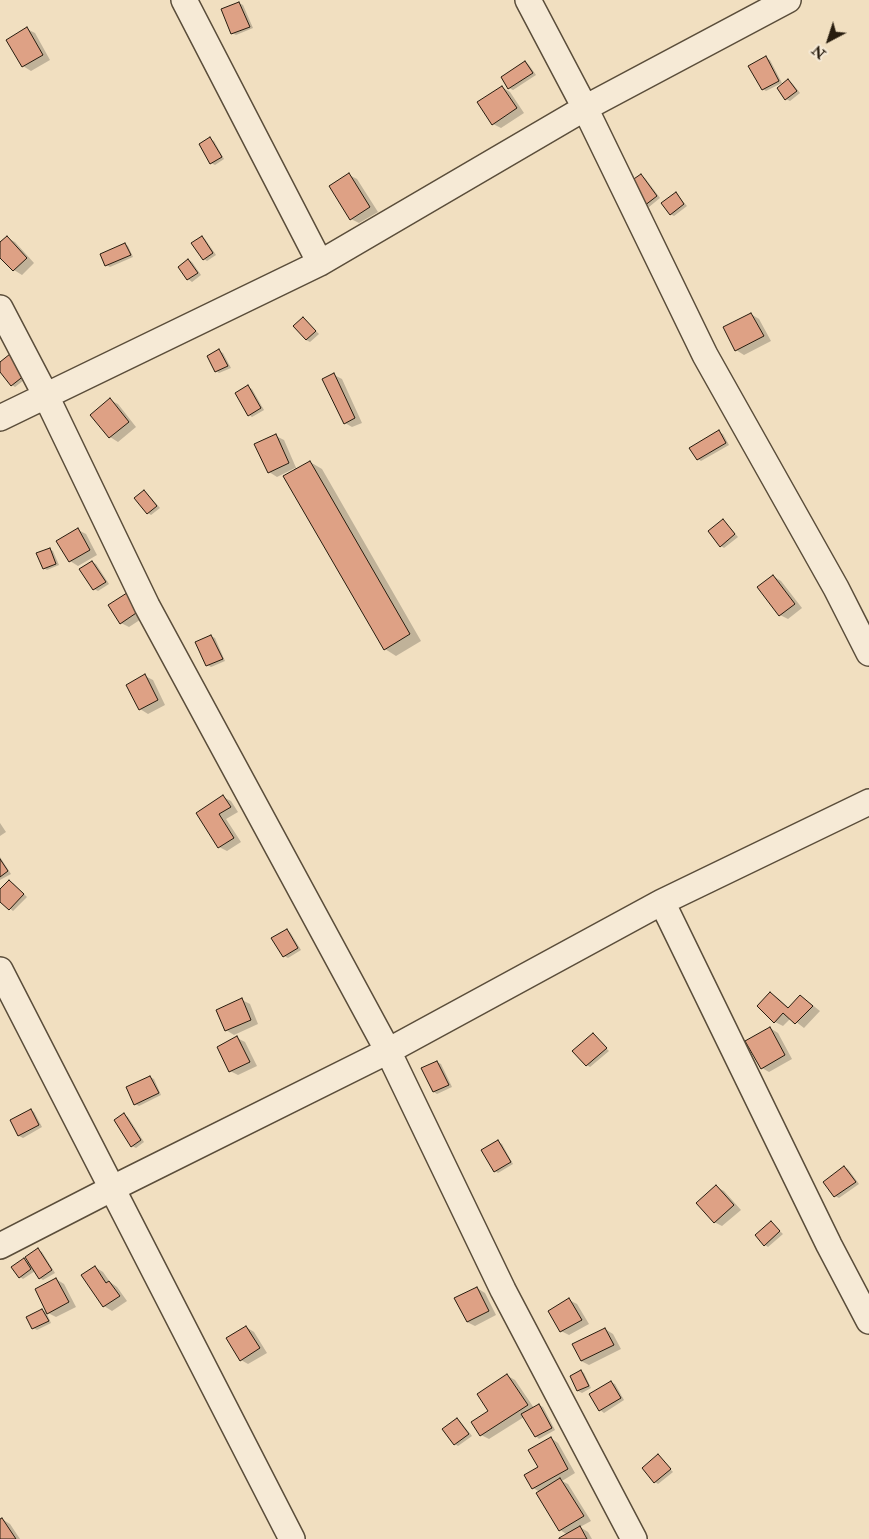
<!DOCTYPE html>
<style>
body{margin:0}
#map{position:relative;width:869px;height:1539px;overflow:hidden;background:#f1dfc0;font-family:"IM FELL Double Pica",serif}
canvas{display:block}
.north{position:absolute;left:804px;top:15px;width:50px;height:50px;-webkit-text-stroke:4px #f6ead6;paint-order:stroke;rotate:220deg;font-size:14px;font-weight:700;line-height:20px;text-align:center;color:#271c0e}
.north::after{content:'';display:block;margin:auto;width:18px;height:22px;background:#271c0e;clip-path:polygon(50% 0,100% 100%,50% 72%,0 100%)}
</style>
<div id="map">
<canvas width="869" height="1539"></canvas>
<div class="north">N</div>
</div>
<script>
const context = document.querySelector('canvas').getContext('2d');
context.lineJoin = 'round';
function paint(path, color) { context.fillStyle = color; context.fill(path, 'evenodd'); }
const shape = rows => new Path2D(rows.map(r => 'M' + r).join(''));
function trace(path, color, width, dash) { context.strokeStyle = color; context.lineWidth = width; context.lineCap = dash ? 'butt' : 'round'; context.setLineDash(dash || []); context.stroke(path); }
paint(shape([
 [239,3,243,5,253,28,236,35,232,33],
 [27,29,35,33,50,60,31,71,23,66],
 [766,58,770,60,782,83,766,91,763,89],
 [526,62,529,65,536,75,513,90,509,88],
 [788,81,792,83,800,93,790,101,786,99],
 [502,87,510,92,524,113,501,128,493,124],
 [210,139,214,141,224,159,215,165,211,163],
 [349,175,357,179,378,212,359,223,351,219],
 [641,176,645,178,660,198,649,207,645,205],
 [676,194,687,206,674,216,670,214],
 [202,237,205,239,216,255,207,261,204,259],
 [7,238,15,242,34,263,22,275,14,270,0,256,0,244],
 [125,244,128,246,133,257,110,267,106,265],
 [189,260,192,262,201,275,192,282,188,279,179,267],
 [751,314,759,319,771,341,744,355,736,350],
 [303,318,319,334,310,342,306,340],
 [219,351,223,353,231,368,219,373,216,371],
 [0,363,28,377,15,387,12,385,0,370],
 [334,375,342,379,362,423,352,427,345,423],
 [248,387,252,389,264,410,252,417,249,415],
 [110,400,118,404,136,427,118,442,110,437],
 [719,432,723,434,729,445,701,461,698,459],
 [276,436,284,440,297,470,310,462,322,469,421,641,396,656,385,649,295,468,277,477,269,472],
 [145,491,160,508,151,515,148,513],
 [723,520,738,537,724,548,721,546],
 [78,530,86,534,97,555,78,566,70,561],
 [49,549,53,551,59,565,47,570,44,568],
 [92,562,96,564,109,584,98,591,94,589,81,569],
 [773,576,781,581,802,608,788,619,780,615],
 [110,606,149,614,129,627,121,623],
 [211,636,215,638,225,661,211,667,207,665],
 [145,676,153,680,165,705,148,714,140,709],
 [223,797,231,801,238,812,226,819,241,842,227,851,219,847,198,814],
 [0,823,6,832,0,836],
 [0,857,11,874,0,880],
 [13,883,27,897,13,911,0,900,0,891],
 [287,930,290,932,301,950,288,958,284,956],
 [771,993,778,998,789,1008,801,996,820,1011,804,1028,791,1018,783,1026,775,1022],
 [242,1000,250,1004,258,1024,234,1035,226,1030],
 [770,1028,778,1033,792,1059,769,1072,762,1068],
 [593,1035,609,1051,590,1067,587,1065],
 [237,1038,245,1042,257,1066,238,1075,230,1071],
 [437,1062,441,1064,452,1087,437,1094,434,1092],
 [150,1077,154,1079,161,1095,139,1106,135,1104],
 [31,1110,34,1112,42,1127,23,1138,19,1136,11,1120],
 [124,1115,128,1117,144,1142,136,1148,132,1146],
 [498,1142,502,1144,513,1164,498,1173,495,1171],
 [844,1167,848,1169,859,1184,839,1198,835,1196,824,1182],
 [716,1187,724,1191,741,1210,722,1226,714,1222],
 [771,1223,783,1234,768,1247,765,1245],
 [38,1250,42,1252,55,1273,43,1280,40,1278,35,1271,23,1279,20,1277,24,1260,31,1264],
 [95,1267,103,1272,110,1282,117,1287,127,1301,112,1311,104,1306],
 [56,1279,64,1284,76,1307,56,1317,48,1313],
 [477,1288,485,1293,496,1315,475,1326,467,1322],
 [569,1300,577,1304,589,1324,569,1335,561,1331],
 [42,1310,46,1312,51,1323,37,1330,33,1328],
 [246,1327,254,1332,267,1353,248,1364,241,1360],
 [605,1329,613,1334,621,1349,589,1365,581,1361],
 [581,1371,584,1373,591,1388,582,1393,578,1391,571,1376],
 [508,1376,515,1380,534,1408,539,1405,543,1407,555,1430,539,1439,536,1436,524,1417,489,1439,481,1435,490,1411],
 [611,1382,615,1384,624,1400,604,1413,600,1410,591,1395],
 [457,1419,460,1421,472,1436,458,1446,455,1444],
 [551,1438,558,1443,575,1473,562,1481,568,1484,591,1521,580,1527,588,1532,592,1539,561,1539,568,1535,560,1530,540,1492,533,1488],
 [658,1456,673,1472,658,1484,655,1482],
 [2,1519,10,1524,20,1539,0,1539,0,1521]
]), '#0003');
const building = shape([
 [239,2,250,27,231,34,221,9,239,2],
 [27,27,43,55,22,67,6,40,27,27],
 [766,56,779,81,762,90,748,66,766,56],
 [525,61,533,73,508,89,501,77,525,61],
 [788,79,797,91,785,100,777,88,788,79],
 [502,86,517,108,492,125,477,102,502,86],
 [210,137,222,157,210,164,199,144,210,137],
 [349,173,370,207,350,220,329,186,349,173],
 [641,174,657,196,644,206,628,183,641,174],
 [676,192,684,204,670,215,661,203,676,192],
 [7,236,27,258,13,271,0,258,0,242,7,236],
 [202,236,213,253,203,260,191,243,202,236],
 [125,243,131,255,105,266,100,254,125,243],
 [188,259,198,273,187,280,178,267,188,259],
 [751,313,764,336,735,351,723,327,751,313],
 [303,317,316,331,306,340,293,326,303,317],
 [219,349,228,366,215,372,207,356,219,349],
 [10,354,25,375,11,386,0,372,0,362,10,354],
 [334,373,355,418,344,424,322,379,334,373],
 [248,385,261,408,248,416,235,393,248,385],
 [110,398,129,422,109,438,90,415,110,398],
 [719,430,726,443,697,460,689,448,719,430],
 [276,434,289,463,268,473,254,444,276,434],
 [310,461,410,634,384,650,283,476,310,461],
 [144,490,157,506,147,514,134,498,144,490],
 [723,519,735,534,720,547,708,531,723,519],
 [78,528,90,550,69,562,56,541,78,528],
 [50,548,56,564,43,569,36,553,50,548],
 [92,561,106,582,93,590,79,569,92,561],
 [773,575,795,604,779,616,757,587,773,575],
 [130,591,142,609,120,624,108,605,130,591],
 [211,635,223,659,206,666,195,642,211,635],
 [145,674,158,700,139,710,126,685,145,674],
 [223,795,231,807,219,814,234,838,218,848,196,813,223,795],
 [0,859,8,871,0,877,0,859],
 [9,880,24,894,9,910,0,902,0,889,9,880],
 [287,929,298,948,283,957,271,938,287,929],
 [770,992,788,1008,800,995,813,1006,795,1024,783,1013,774,1023,757,1006,770,992],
 [242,998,251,1020,225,1031,216,1010,242,998],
 [770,1027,785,1055,761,1069,745,1041,770,1027],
 [593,1033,607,1048,586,1066,572,1051,593,1033],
 [237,1036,250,1062,229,1072,217,1047,237,1036],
 [437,1061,449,1085,433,1092,421,1068,437,1061],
 [150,1076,159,1093,134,1105,126,1087,150,1076],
 [31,1109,39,1125,18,1136,10,1120,31,1109],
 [124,1113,141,1140,131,1147,114,1120,124,1113],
 [498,1140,511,1162,494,1172,481,1150,498,1140],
 [844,1166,856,1182,834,1197,823,1182,844,1166],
 [716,1185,734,1205,714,1223,696,1203,716,1185],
 [771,1221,780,1231,764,1246,755,1235,771,1221],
 [38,1248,52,1270,39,1279,25,1257,38,1248],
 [24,1258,31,1269,19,1278,11,1267,24,1258],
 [95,1266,106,1283,109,1281,120,1296,103,1307,81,1275,95,1266],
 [56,1278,69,1302,47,1314,35,1289,56,1278],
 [477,1287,489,1311,467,1322,454,1298,477,1287],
 [569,1298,582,1320,560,1332,548,1311,569,1298],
 [42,1309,49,1321,32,1329,26,1317,42,1309],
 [246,1326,260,1348,240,1361,226,1338,246,1326],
 [605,1328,614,1345,581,1361,572,1344,605,1328],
 [581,1370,589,1386,577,1391,570,1376,581,1370],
 [507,1374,528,1405,480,1436,471,1422,488,1411,477,1394,507,1374],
 [611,1381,621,1398,599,1411,589,1394,611,1381],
 [539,1404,552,1428,535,1437,521,1414,539,1404],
 [457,1418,469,1434,454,1445,442,1429,457,1418],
 [551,1437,568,1469,532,1489,524,1475,538,1467,528,1450,551,1437],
 [658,1454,671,1469,654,1483,642,1468,658,1454],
 [560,1478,584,1516,559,1531,536,1493,560,1478],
 [2,1518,16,1539,0,1539,0,1519,2,1518],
 [580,1526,587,1539,559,1539,559,1538,580,1526]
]);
paint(building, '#dea185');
trace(building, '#271c0e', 1);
const minor = shape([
 [184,0,320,263],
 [528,0,585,108,705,355,836,588,869,653],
 [0,308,46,396,147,606,388,1051,503,1290,634,1539],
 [0,418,320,263,585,108,788,0],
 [662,902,829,1245,869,1321],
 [0,970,292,1539],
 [0,1246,111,1189,388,1051,662,902,869,802]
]);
trace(minor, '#5a4d3a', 28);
trace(minor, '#f6ead6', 25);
</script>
